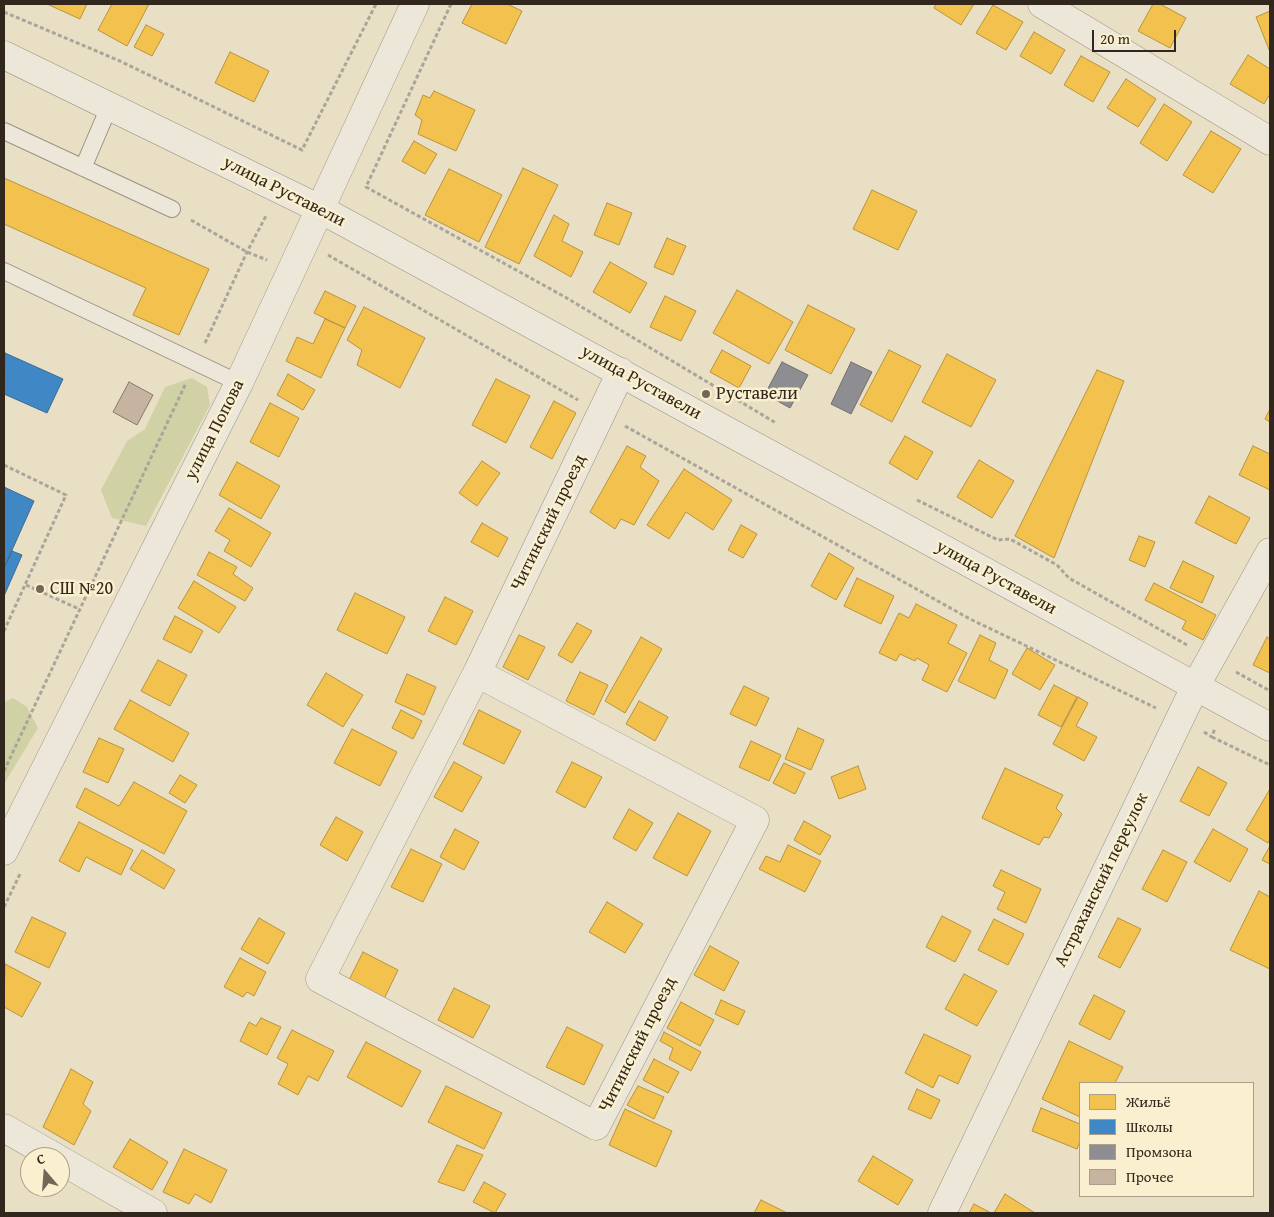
<!DOCTYPE html>
<meta charset="utf-8">
<style>
body{margin:0}
#map{position:relative;width:1274px;height:1217px;overflow:hidden;background:#e9dfc4;font-family:"Gentium Book Plus",serif}
canvas{display:block}
.frame{position:absolute;inset:0;border:5px solid #31271d;pointer-events:none}
.legend{position:absolute;left:1079px;top:1082px;width:175px;height:115px;box-sizing:border-box;background:#faefcf;border:1px solid #aa9f88;margin:0;padding:6px 9px;list-style:none;font-size:15px;color:#31271d}
.legend li{display:flex;align-items:center;gap:10px;height:25px}
.legend b{width:25px;border:1px solid #aa9f88}
.north{position:absolute;left:20px;top:1147px;width:50px;height:50px;box-sizing:border-box;background:#faefcf;border:1px solid #aa9f88;border-radius:50%;rotate:342deg;font-size:14px;font-weight:700;line-height:20px;text-align:center;color:#31271d}
.north::after{content:'';display:block;margin:auto;width:18px;height:22px;background:#716757;clip-path:polygon(50% 0,100% 100%,50% 72%,0 100%)}
.scale{position:absolute;left:1092px;top:30px;width:84px;height:22px;box-sizing:border-box;border:2px solid #31271d;border-top:0;padding-left:6px;font-size:15px;line-height:18px;white-space:nowrap;color:#31271d;-webkit-text-stroke:4px #faefcf;paint-order:stroke}
</style>
<div id="map">
<canvas width="1274" height="1217"></canvas>
<div class="frame"></div>
<ul class="legend">
<li><b style="height:14px;background:#f2c14e"></b>Жильё</li>
<li><b style="height:14px;background:#3f88c5"></b>Школы</li>
<li><b style="height:14px;background:#8d8d92"></b>Промзона</li>
<li><b style="height:14px;background:#c6b4a1"></b>Прочее</li>
</ul>
<div class="north">С</div>
<div class="scale">20 m</div>
</div>
<script>
const context = document.querySelector('canvas').getContext('2d');
context.lineJoin = 'round';
function paint(path, color) { context.fillStyle = color; context.fill(path, 'evenodd'); }
const shape = rows => new Path2D(rows.map(r => 'M' + r).join(''));
function trace(path, color, width, dash) { context.strokeStyle = color; context.lineWidth = width; context.lineCap = dash ? 'butt' : 'round'; context.setLineDash(dash || []); context.stroke(path); }
function write(font, color, halo, rows, align = 'center') {
  context.font = font + ' "Gentium Book Plus",serif'; context.lineWidth = 5; context.setLineDash([]); context.textBaseline = 'middle'; context.strokeStyle = halo; context.fillStyle = color; for (const [text, x, y, turn = 0] of rows) {
    context.save(); context.translate(x, y); context.rotate((+turn || 0) * Math.PI / 180); context.textAlign = isNaN(turn) ? turn : align; if (halo) context.strokeText(text, 0, 0); context.fillText(text, 0, 0); context.restore();
  }
}
paint(shape([
 [192,378,207,387,210,405,146,526,112,518,101,490,127,441,145,429,165,387],
 [13,698,27,707,38,728,4,784,4,702]
]), '#d1d1a6');
const homes = shape([
 [47,4,87,4,80,19,47,4],
 [112,4,149,4,127,46,98,30,112,4],
 [472,4,507,4,522,11,506,44,462,23,472,4],
 [936,4,974,4,961,25,934,8,936,4],
 [1153,4,1160,4,1186,18,1170,48,1138,31,1153,4],
 [993,5,1023,22,1006,50,976,33,993,5],
 [1270,11,1270,52,1256,17,1270,11],
 [146,25,164,34,152,56,134,47,146,25],
 [1034,32,1065,50,1051,74,1020,56,1034,32],
 [230,52,269,71,254,102,215,83,230,52],
 [1248,55,1270,69,1270,94,1264,104,1230,84,1248,55],
 [1081,56,1110,72,1093,102,1064,85,1081,56],
 [1126,79,1156,99,1138,127,1107,108,1126,79],
 [434,91,475,110,456,151,418,134,422,120,415,115,423,95,430,98,434,91],
 [1164,104,1192,122,1167,161,1140,143,1164,104],
 [1211,131,1241,149,1213,193,1183,175,1211,131],
 [414,141,437,154,425,174,402,161,414,141],
 [523,168,558,185,519,264,485,247,523,168],
 [449,169,502,195,479,242,425,215,449,169],
 [4,178,209,269,179,335,133,315,146,288,4,224,4,178],
 [872,190,917,211,898,250,853,229,872,190],
 [607,203,632,213,619,245,594,235,607,203],
 [554,215,569,224,562,241,583,252,571,277,534,256,554,215],
 [667,238,686,246,673,275,654,267,667,238],
 [610,262,647,283,630,313,593,292,610,262],
 [737,290,793,322,769,364,713,333,737,290],
 [325,291,356,306,345,328,314,313,325,291],
 [665,296,696,311,681,341,650,327,665,296],
 [808,305,855,329,831,374,785,350,808,305],
 [364,307,425,338,400,388,357,365,362,350,347,340,364,307],
 [325,319,345,328,321,378,286,361,297,337,313,344,325,319],
 [722,350,751,366,739,388,710,372,722,350],
 [889,350,921,366,892,422,860,405,889,350],
 [947,354,996,380,971,427,922,402,947,354],
 [1097,370,1124,381,1054,558,1015,536,1097,370],
 [288,374,315,390,303,410,277,395,288,374],
 [496,379,530,396,506,443,472,425,496,379],
 [554,401,576,413,552,459,530,447,554,401],
 [270,403,299,418,279,457,250,442,270,403],
 [1270,409,1270,422,1265,419,1270,409],
 [905,436,933,452,917,480,889,463,905,436],
 [627,446,646,456,640,467,659,481,634,525,621,519,615,529,590,512,627,446],
 [1253,446,1270,454,1270,490,1239,475,1253,446],
 [979,460,1014,481,992,518,957,497,979,460],
 [482,461,500,473,477,506,459,493,482,461],
 [237,462,280,486,261,519,219,495,237,462],
 [684,469,732,500,713,530,686,512,669,539,647,525,684,469],
 [1209,496,1250,518,1236,544,1195,523,1209,496],
 [229,508,271,533,251,567,224,551,230,540,215,531,229,508],
 [482,523,508,538,498,557,471,542,482,523],
 [741,525,757,534,743,558,728,550,741,525],
 [1139,536,1155,542,1145,567,1129,560,1139,536],
 [209,552,237,567,233,574,253,588,245,601,197,575,209,552],
 [829,553,854,568,836,600,811,586,829,553],
 [1183,561,1214,576,1202,603,1170,588,1183,561],
 [857,578,894,596,881,624,844,606,857,578],
 [194,581,236,607,219,633,178,608,194,581],
 [1154,583,1216,615,1203,640,1182,629,1186,621,1145,600,1154,583],
 [355,593,405,617,387,654,337,630,355,593],
 [445,597,473,611,456,645,428,631,445,597],
 [916,604,957,625,948,643,967,653,947,692,922,680,929,665,917,658,915,661,900,654,896,661,879,653,899,613,909,618,916,604],
 [175,616,203,631,191,653,163,639,175,616],
 [577,623,592,631,572,663,558,655,577,623],
 [519,635,545,647,528,680,503,667,519,635],
 [980,635,996,643,989,660,1008,670,995,699,958,681,980,635],
 [641,637,662,649,625,713,605,701,641,637],
 [1267,637,1270,639,1270,673,1253,665,1267,637],
 [1027,648,1055,665,1040,690,1012,674,1027,648],
 [158,660,187,675,170,706,141,691,158,660],
 [580,672,608,685,594,715,566,701,580,672],
 [326,673,363,695,343,727,307,705,326,673],
 [407,674,436,687,424,715,395,702,407,674],
 [1054,685,1077,697,1061,727,1038,715,1054,685],
 [744,686,769,698,756,726,730,714,744,686],
 [1078,697,1088,703,1076,726,1097,737,1084,761,1053,744,1078,697],
 [130,700,189,733,173,762,114,729,130,700],
 [639,701,668,717,655,741,626,724,639,701],
 [401,710,422,721,413,739,392,728,401,710],
 [479,710,521,731,504,764,463,744,479,710],
 [798,728,824,740,811,770,785,759,798,728],
 [352,729,397,752,380,786,334,763,352,729],
 [99,738,124,749,108,783,83,772,99,738],
 [751,741,781,755,769,781,739,767,751,741],
 [454,762,482,777,462,812,434,797,454,762],
 [572,762,602,777,585,808,556,792,572,762],
 [784,763,805,773,795,794,773,783,784,763],
 [858,766,866,789,839,799,831,777,858,766],
 [1198,767,1227,783,1209,816,1180,801,1198,767],
 [1005,768,1063,795,1056,808,1062,814,1049,838,1044,837,1039,845,982,818,1005,768],
 [180,775,197,785,185,803,169,793,180,775],
 [134,782,187,811,164,854,76,807,85,788,119,806,134,782],
 [1270,789,1270,839,1268,843,1246,830,1270,789],
 [629,809,653,823,636,851,613,838,629,809],
 [678,813,711,831,687,876,653,858,678,813],
 [336,817,363,832,347,861,320,845,336,817],
 [804,821,831,836,820,855,794,840,804,821],
 [79,822,133,850,121,875,86,857,79,872,59,861,79,822],
 [455,829,479,842,464,870,440,857,455,829],
 [1213,829,1248,849,1230,882,1194,862,1213,829],
 [788,845,821,861,805,892,759,869,766,856,780,862,788,845],
 [1270,846,1270,864,1262,860,1270,846],
 [411,849,442,864,423,902,391,887,411,849],
 [142,850,175,870,164,889,130,869,142,850],
 [1163,850,1187,862,1167,902,1142,889,1163,850],
 [1001,870,1041,889,1026,923,997,909,1005,892,993,886,1001,870],
 [1259,891,1270,897,1270,969,1230,950,1259,891],
 [607,902,643,924,625,953,589,932,607,902],
 [942,916,971,931,955,962,926,947,942,916],
 [32,917,66,933,49,968,15,952,32,917],
 [259,918,285,933,268,964,241,949,259,918],
 [1118,918,1141,929,1120,968,1098,957,1118,918],
 [994,919,1024,934,1008,965,978,950,994,919],
 [710,946,739,962,724,991,694,975,710,946],
 [363,952,398,970,384,999,348,982,363,952],
 [240,958,266,972,254,996,247,992,243,997,224,987,240,958],
 [5,964,41,983,22,1017,4,1007,5,964],
 [964,974,997,991,977,1026,945,1009,964,974],
 [454,988,490,1006,473,1038,438,1020,454,988],
 [1094,995,1125,1011,1110,1040,1079,1024,1094,995],
 [721,1000,745,1011,738,1025,715,1014,721,1000],
 [681,1002,714,1020,700,1046,667,1028,681,1002],
 [261,1018,281,1027,267,1055,240,1041,249,1022,256,1026,261,1018],
 [567,1027,603,1045,584,1085,546,1067,567,1027],
 [292,1030,334,1051,318,1081,308,1076,298,1095,278,1084,288,1064,277,1058,292,1030],
 [664,1032,701,1052,691,1071,669,1059,673,1048,660,1041,664,1032],
 [924,1034,971,1056,958,1084,939,1075,933,1088,905,1073,924,1034],
 [1069,1041,1123,1067,1115,1083,1080,1083,1080,1117,1042,1099,1069,1041],
 [366,1042,421,1071,402,1107,347,1077,366,1042],
 [654,1059,679,1072,668,1093,643,1080,654,1059],
 [71,1069,93,1082,83,1104,91,1111,74,1145,43,1127,71,1069],
 [446,1086,502,1113,484,1149,428,1122,446,1086],
 [638,1086,664,1097,654,1119,627,1105,638,1086],
 [917,1089,940,1100,931,1119,908,1109,917,1089],
 [1041,1108,1080,1124,1080,1141,1077,1149,1032,1131,1041,1108],
 [625,1109,672,1131,656,1167,609,1145,625,1109],
 [130,1139,168,1162,152,1190,113,1167,130,1139],
 [457,1145,483,1155,464,1191,438,1182,457,1145],
 [184,1149,227,1170,211,1203,195,1194,189,1204,163,1192,184,1149],
 [873,1156,913,1180,898,1205,858,1181,873,1156],
 [484,1182,506,1194,495,1213,473,1202,484,1182],
 [1005,1194,1035,1213,994,1213,1005,1194],
 [761,1200,787,1213,754,1213,761,1200],
 [974,1204,991,1213,969,1213,974,1204]
]);
paint(homes, '#f2c14e');
trace(homes, '#b8933f', 1);
const schools = shape([
 [5,353,63,379,47,413,4,394,5,353],
 [4,487,34,501,4,568,4,487],
 [12,551,22,555,4,596,4,568,12,551]
]);
paint(schools, '#3f88c5');
trace(schools, '#3b6b93', 1);
const industry = shape([
 [782,362,808,375,790,408,765,394,782,362],
 [851,362,872,372,851,414,831,404,851,362]
]);
paint(industry, '#8d8d92');
trace(industry, '#716e6f', 1);
const building = shape([
 [129,382,153,395,137,425,113,412,129,382]
]);
paint(building, '#c6b4a1');
trace(building, '#807a6c', 1);
const service = shape([
 [4,131,172,209],
 [83,168,109,107],
 [4,271,239,383]
]);
const minor = shape([
 [1042,4,1270,141],
 [477,673,755,820,596,1126,320,979,477,673,621,372],
 [4,851,239,383,320,209],
 [4,1128,55,1157],
 [60,1160,153,1213],
 [942,1213,1195,687,1270,552]
]);
const tertiary = shape([
 [4,55,320,209,1270,727],
 [320,209,415,4]
]);
trace(service, '#9a9383', 18);
trace(minor, '#9a9383', 29);
trace(tertiary, '#9a9383', 29);
trace(shape([
 [451,4,366,187,565,297,776,423],
 [4,12,120,61,302,150,376,4],
 [191,220,247,252,267,260],
 [328,255,578,400],
 [205,343,247,252,267,214],
 [625,426,970,619,1156,708],
 [4,465,66,495,4,631],
 [917,500,998,540,1010,539,1057,565,1069,578,1187,645],
 [26,585,79,609],
 [1236,672,1270,691],
 [1204,732,1212,737,1215,728],
 [1212,737,1270,765],
 [4,771,186,383],
 [4,907,20,874]
]), '#aaa59a', 3, [4, 2.5]);
trace(service, '#ece7d9', 16);
trace(minor, '#ece7d9', 28);
trace(tertiary, '#ece7d9', 28);
for (const [x, y, r, color] of [
 [706,394,5,"#716757"],
 [40,589,5,"#716757"]
]) { const dot = new Path2D(); dot.arc(x, y, r, 0, 2 * Math.PI); context.fillStyle = color; context.fill(dot); trace(dot, '#faefcf', 2); }
write('18px', '#31271d', '#faefcf', [
 ["улица Руставели",284,192,27],
 ["улица Руставели",641,383,29],
 ["улица Попова",215,430,-63],
 ["Читинский проезд",549,523,-64],
 ["улица Руставели",996,578,29],
 ["Астраханский переулок",1102,880,-64],
 ["Читинский проезд",638,1045,-63]
]);
write('18px', '#31271d', '#faefcf', [
 ["Руставели",716,394],
 ["СШ №20",50,589]
], 'left');
</script>
